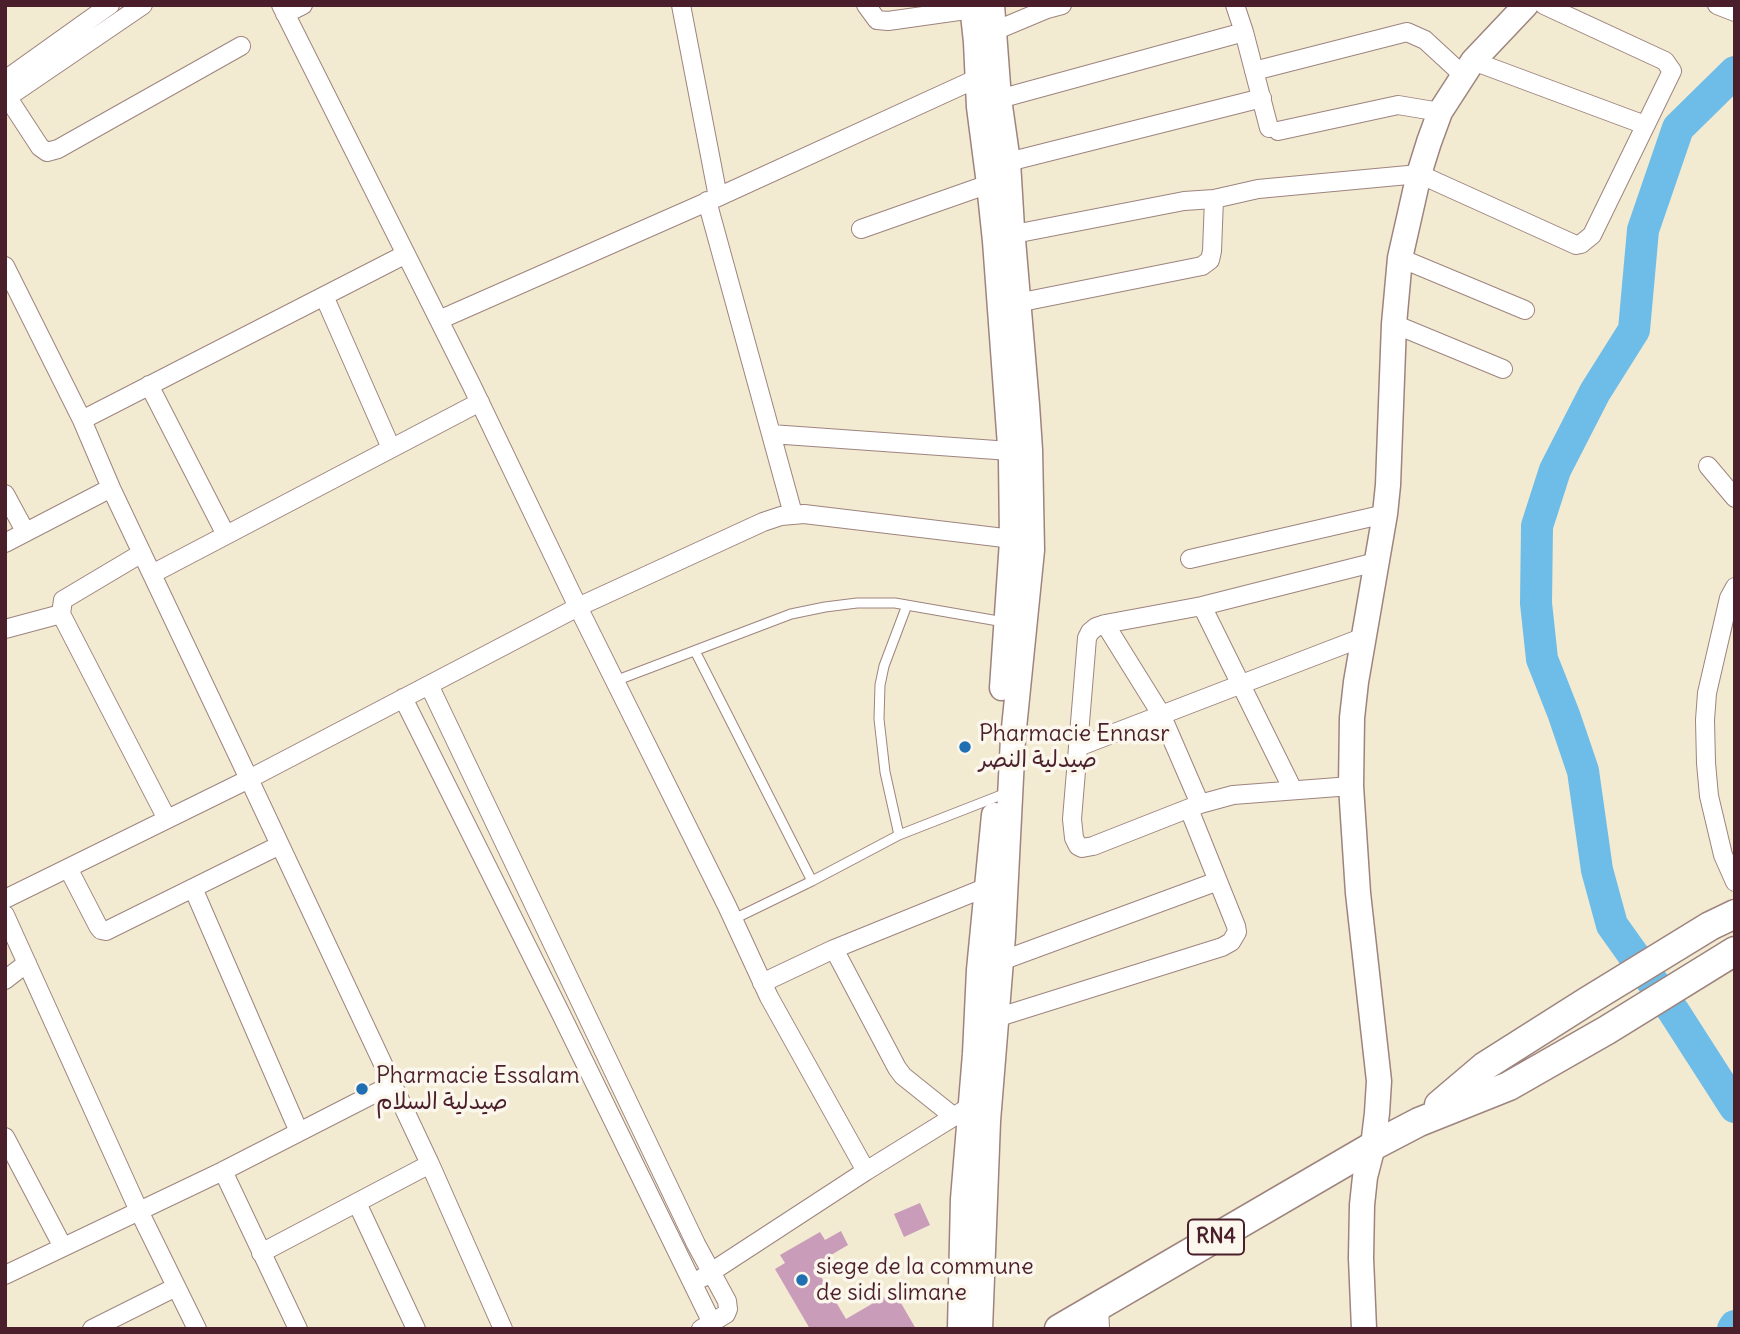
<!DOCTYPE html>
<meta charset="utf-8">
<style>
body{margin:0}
#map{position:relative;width:1740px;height:1334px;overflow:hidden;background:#f2ead1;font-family:Delius,sans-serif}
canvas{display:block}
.frame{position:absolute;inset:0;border:7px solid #4a1f2b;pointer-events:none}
</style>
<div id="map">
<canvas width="1740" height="1334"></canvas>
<div class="frame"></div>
</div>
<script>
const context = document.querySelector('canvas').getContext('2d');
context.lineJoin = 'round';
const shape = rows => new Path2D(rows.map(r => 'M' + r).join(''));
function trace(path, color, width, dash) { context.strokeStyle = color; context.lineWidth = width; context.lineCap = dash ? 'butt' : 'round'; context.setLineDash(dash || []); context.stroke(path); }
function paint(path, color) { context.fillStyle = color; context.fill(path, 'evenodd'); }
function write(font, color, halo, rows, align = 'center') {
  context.font = font + ' Delius,"Playpen Sans Arabic",sans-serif'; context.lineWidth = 7; context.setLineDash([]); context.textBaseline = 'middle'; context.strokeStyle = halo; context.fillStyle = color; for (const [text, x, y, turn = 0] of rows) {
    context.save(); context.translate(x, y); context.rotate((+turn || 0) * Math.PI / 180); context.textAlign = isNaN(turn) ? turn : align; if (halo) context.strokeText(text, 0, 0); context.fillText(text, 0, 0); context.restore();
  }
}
trace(shape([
 [1735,72,1678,128,1643,230,1634,330,1595,392,1555,470,1537,526,1536,603,1542,659,1564,715,1583,771,1597,870,1612,925,1674,1012,1735,1107],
 [1733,1329,1735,1326]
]), '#6ebce8', 32);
paint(shape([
 [920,1203,930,1225,904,1237,894,1214],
 [841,1231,848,1245,814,1265,846,1319,894,1291,916,1329,810,1329,775,1269,785,1263,780,1255,820,1232,825,1240]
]), '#c99cba');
const lane = shape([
 [695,651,812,881],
 [615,681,791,614,825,607,857,603,895,603,1004,622],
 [899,835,885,772,879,719,880,685,884,666,907,605],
 [734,919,812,881,899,835,1009,792]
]);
const street = shape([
 [281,5,471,384,578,607,727,906,769,997,866,1171],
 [681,5,718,197],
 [866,5,877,20,888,21,973,9],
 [1235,5,1244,32,1269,128],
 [1717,5,1735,12],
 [285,14,303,5],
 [983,32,1004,27,1047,9,1062,5],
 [1473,61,1645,125],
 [1254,71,1407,32,1425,40,1464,76],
 [5,80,110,5],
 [8,98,40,147,47,152,58,149,241,46],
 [5,99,143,5],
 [999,99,1244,32],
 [1278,131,1398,105,1440,112],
 [1008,162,1262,98],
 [707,201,793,514],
 [861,229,989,184],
 [1004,236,1184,201,1214,199,1258,189,1419,174,1576,245,1581,244,1592,235,1672,71,1665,61,1544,5],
 [1400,258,1525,310],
 [5,266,82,420,111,488,249,779,578,607,763,522,781,516,804,514,1021,540],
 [324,296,391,448],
 [1007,305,1202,266,1210,260,1212,251,1214,199],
 [439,320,718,197,978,78,988,75],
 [1394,324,1503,369],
 [149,385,226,535],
 [82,420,406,254],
 [771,434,1010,451],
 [1708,466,1735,498],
 [5,494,25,531],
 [5,543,111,488],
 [142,553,63,600,61,614,167,819],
 [1190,559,1385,514],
 [152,574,480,402],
 [1735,587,1729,598,1707,693,1705,720,1706,763,1709,796,1723,855,1735,882],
 [1202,606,1293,790],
 [1105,624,1161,714,1200,804],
 [5,629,61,614],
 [429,685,696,1244,727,1301,728,1309,726,1314,701,1329],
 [403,698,560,1012,712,1323],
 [1078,747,1364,637],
 [1351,786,1233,795,1200,804,1093,846,1082,848,1078,846,1074,838,1072,819,1078,747,1087,638,1090,632,1096,627,1105,624,1202,606,1376,562],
 [68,868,98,926,101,930,106,931,280,845],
 [193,888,299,1132],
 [5,899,249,779,430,1164,503,1329],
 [5,915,139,1211,197,1329],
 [834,949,897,1068,903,1076,953,1116],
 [1001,961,1218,881],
 [5,980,27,963],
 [762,983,834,949,987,887],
 [996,1018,1222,947,1231,942,1237,932,1236,926,1189,809],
 [5,1137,63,1247],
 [223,1171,298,1329],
 [357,1203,416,1329],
 [261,1253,430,1164],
 [5,1275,223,1171,393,1084],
 [702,1278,866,1171,979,1101],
 [1099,1305,1100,1329],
 [92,1329,176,1287]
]);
const secondary = shape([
 [972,5,976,42,979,107,989,184,995,241,1011,459,1012,541,1002,688],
 [960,1329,963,1199,975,1054,979,970,994,815],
 [980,1329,988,1121,1003,936,1013,738,1032,550,1030,450,1027,405,1012,228,1008,162,999,99,992,5],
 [1364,1329,1361,1258,1362,1205,1365,1177,1373,1146,1377,1113,1379,1081,1358,893,1351,786,1352,718,1356,682,1385,514,1388,485,1394,324,1400,258,1419,174,1429,142,1440,112,1473,61,1526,5]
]);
const primary = shape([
 [1439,1105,1485,1066,1586,1002,1710,926,1735,914],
 [1059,1329,1373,1146,1419,1122,1509,1086,1607,1030,1735,951]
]);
trace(lane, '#9e847e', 11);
trace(street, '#9e847e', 20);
trace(secondary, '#9e847e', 27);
trace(primary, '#9e847e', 31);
trace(lane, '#fff', 9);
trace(street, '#fff', 18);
trace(secondary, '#fff', 24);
trace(primary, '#fff', 28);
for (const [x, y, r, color] of [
 [965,747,7,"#1f6fb2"],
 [362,1089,7,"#1f6fb2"],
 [802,1280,7,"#1f6fb2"]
]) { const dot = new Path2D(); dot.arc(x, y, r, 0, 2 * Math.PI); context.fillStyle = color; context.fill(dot); trace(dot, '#fbf7ec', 2.5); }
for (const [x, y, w] of [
 [1216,1237,56]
]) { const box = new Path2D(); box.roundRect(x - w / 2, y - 17.5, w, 35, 5); context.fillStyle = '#fbf7ec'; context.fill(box); trace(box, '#4a1f2b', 2); }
write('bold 21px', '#4a1f2b', null, [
 ["RN4",1216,1237]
]);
write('23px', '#4a1f2b', '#fbf7ec', [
 ["Pharmacie Ennasr",979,734],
 ["صيدلية النصر",979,760],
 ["Pharmacie Essalam",376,1076],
 ["صيدلية السلام",376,1102],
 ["siege de la commune",816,1267],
 ["de sidi slimane",816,1293]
], 'left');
</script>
